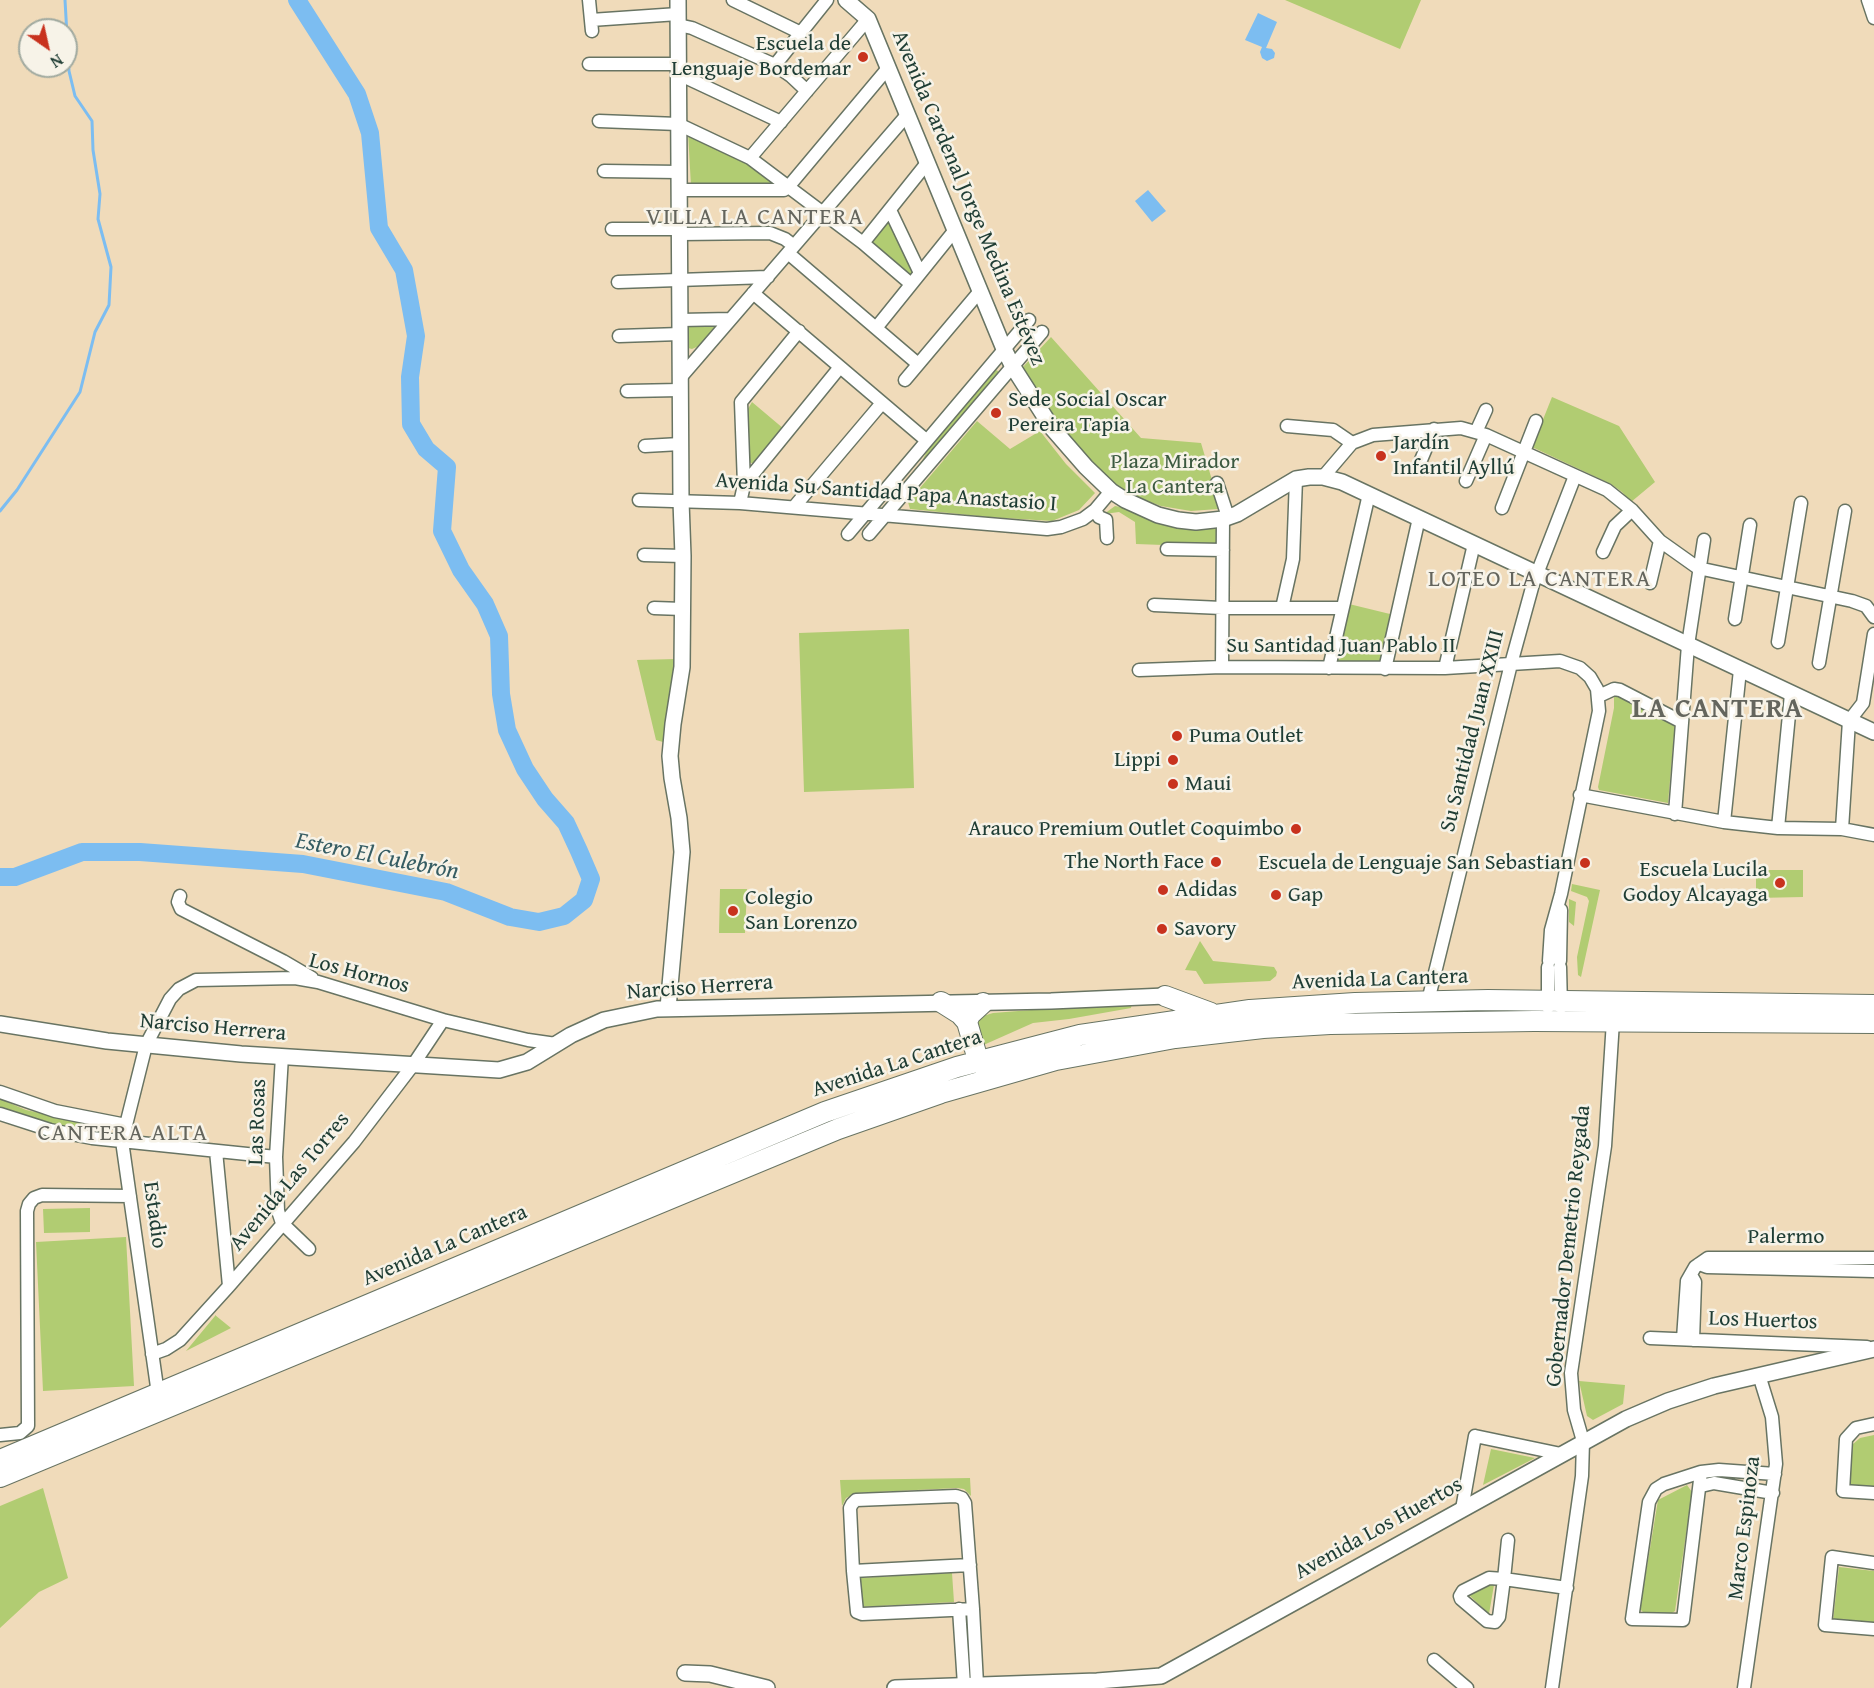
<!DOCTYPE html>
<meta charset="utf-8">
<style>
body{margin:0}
#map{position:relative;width:1874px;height:1688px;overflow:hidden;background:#f0dbba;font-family:"Gentium Book Plus",serif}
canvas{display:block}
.north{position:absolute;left:18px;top:18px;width:60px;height:60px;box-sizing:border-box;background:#f7f3e8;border:2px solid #a1aaa0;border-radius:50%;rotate:146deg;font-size:16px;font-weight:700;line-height:24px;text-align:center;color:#1f3d34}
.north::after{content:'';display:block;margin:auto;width:21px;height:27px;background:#c8321e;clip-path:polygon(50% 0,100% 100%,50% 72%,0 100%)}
</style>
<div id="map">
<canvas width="1874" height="1688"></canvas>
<div class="north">N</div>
</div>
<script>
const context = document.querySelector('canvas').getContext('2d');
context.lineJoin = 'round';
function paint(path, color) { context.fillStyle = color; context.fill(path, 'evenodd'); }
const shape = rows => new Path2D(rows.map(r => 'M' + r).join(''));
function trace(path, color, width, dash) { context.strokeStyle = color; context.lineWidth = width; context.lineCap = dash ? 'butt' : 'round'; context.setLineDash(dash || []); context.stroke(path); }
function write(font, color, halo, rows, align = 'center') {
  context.font = font + ' "Gentium Book Plus",serif'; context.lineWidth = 5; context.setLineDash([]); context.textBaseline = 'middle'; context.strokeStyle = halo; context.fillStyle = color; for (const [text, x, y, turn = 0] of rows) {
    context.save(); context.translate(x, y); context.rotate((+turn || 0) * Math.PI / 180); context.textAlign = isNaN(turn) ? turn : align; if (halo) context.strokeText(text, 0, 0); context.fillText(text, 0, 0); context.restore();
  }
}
paint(shape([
 [1285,0,1421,0,1400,49],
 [688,132,753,165,773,180,773,184,770,187,691,186],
 [889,217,915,273,911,279,868,243],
 [688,324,717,324,699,346,692,349,688,348],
 [1051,337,1141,438,1201,443,1220,507,1218,509,1191,511,1161,506,1132,495,1105,479,1063,433,1022,368],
 [996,370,998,371,998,374,887,506,885,506,921,463,927,451],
 [1552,397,1619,426,1655,482,1631,502,1622,492,1611,484,1532,447],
 [752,402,784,429,754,463,751,463,747,460,745,414],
 [977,421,1010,449,1040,431,1066,464,1095,493,1079,510,1052,521,988,517,910,509,908,502],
 [1115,506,1219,526,1218,547,1136,544,1135,522,1119,512,1104,514],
 [1349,604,1390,614,1383,662,1336,661],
 [909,629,914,788,804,792,799,633],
 [676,659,664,732,663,742,656,740,637,660],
 [1614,696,1622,697,1675,724,1668,803,1599,790,1598,787,1614,708],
 [1756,870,1803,870,1803,897,1756,898],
 [1572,884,1600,890,1581,977,1578,975,1577,957,1589,901,1587,897,1571,891],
 [720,889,747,889,745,933,719,933],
 [1569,899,1576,902,1574,926,1569,922],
 [1200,941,1213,961,1274,967,1277,972,1276,976,1270,981,1204,984,1196,971,1185,970],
 [1132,1002,1131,1008,1069,1019,1033,1023,979,1047,973,1019,993,1013],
 [0,1099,26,1110,102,1126,103,1129,45,1125,0,1112],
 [90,1208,90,1232,44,1233,43,1209],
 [126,1237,134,1386,43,1391,36,1242],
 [215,1315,231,1328,186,1351,215,1316],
 [1579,1381,1625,1385,1623,1404,1593,1420,1587,1416],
 [1874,1435,1874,1488,1848,1487,1853,1444,1860,1438],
 [1491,1449,1535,1458,1483,1485],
 [970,1478,971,1496,964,1489,957,1488,856,1493,846,1498,842,1506,840,1480],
 [1687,1485,1692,1492,1675,1611,1672,1613,1645,1614,1640,1609,1658,1500],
 [43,1488,68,1578,39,1592,0,1628,0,1506],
 [1839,1567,1874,1571,1874,1626,1833,1621],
 [952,1573,954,1602,860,1607,859,1578],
 [1489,1584,1494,1585,1489,1614,1468,1594]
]), '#b1cc72');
paint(shape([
 [1258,13,1277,22,1266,48,1272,49,1275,53,1274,58,1267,61,1262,58,1260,52,1262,47,1245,40],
 [1148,190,1166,211,1152,222,1135,201]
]), '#7cbdf1');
trace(shape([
 [0,511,17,490,80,392,95,332,109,305,111,267,98,219,100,194,93,150,92,121,75,96,69,71,65,0]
]), '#7cbdf1', 3);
trace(shape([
 [0,877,15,877,82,852,140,852,303,864,446,892,510,917,539,922,564,916,584,900,591,879,579,851,566,823,545,799,525,769,507,730,501,694,499,636,485,604,461,570,442,531,447,467,426,449,411,424,410,377,416,336,404,270,379,228,370,133,357,94,297,0]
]), '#7cbdf1', 18);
const minor = shape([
 [589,0,592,31],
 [733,0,801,33],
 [1868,0,1874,18],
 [591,20,678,14],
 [678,25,692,28,775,65,791,76,807,91],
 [589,64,678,64],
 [775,65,827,0],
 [678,77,687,78,781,122],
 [599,121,678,124,750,158,863,243,911,284],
 [750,158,868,19],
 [604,171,679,172],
 [679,190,784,190,789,186,888,68],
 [890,210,920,273],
 [612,229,679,229],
 [679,234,770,233,785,239,794,246],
 [863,243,927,163],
 [788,253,918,364],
 [618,282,768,277],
 [753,293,926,440],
 [680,320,731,319],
 [876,328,955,230],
 [619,336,680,334],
 [680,378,907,115],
 [905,380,980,291],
 [627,391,680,390],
 [1287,426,1333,430,1352,443],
 [1476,432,1486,410],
 [645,446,680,444],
 [1421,460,1434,429],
 [1323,477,1352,443,1373,435,1461,428,1486,435,1607,490,1632,510,1660,541,1698,568,1852,601,1866,606,1874,617],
 [1466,481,1486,435],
 [1217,483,1228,517],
 [744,485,840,367],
 [639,500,740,503,1047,529,1061,527,1083,519,1095,510,1111,491],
 [740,503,744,485,741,402,799,331],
 [794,507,882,403],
 [1502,508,1536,421],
 [1095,510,1099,517,1106,520,1107,538],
 [848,534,1029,320],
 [869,534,1042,332],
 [1167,549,1223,550],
 [1603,552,1615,526,1632,510],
 [644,555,683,556],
 [1650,583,1660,541],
 [1154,605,1222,608,1342,608],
 [654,608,683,609],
 [1282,608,1293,559,1296,479],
 [1735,619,1750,525],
 [1778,642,1801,503],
 [1819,663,1845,511],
 [1222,667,1223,519],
 [1329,668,1369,494],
 [1445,668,1474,544],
 [1385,669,1419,518],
 [1139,670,1222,667,1445,668,1560,661,1580,668,1590,677,1597,689,1599,711,1561,894,1551,930,1549,961],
 [1599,696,1614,689,1620,690,1680,721],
 [1580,795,1724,822,1778,828,1842,829,1874,835],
 [1675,814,1688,645,1704,540],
 [1724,822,1740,670],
 [1778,828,1791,694],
 [1842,829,1849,721,1863,703,1874,634],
 [180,896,178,902,181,909,283,961,312,978],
 [1560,961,1561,910],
 [1560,967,1561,1007],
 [1428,1001,1511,664,1533,584,1575,476],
 [1548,1007,1548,967],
 [282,1056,276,1157,278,1211,282,1223,309,1249],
 [0,1092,55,1111,126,1125],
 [0,1114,50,1130,92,1138,276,1157],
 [216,1151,229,1286],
 [1699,1264,1707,1267,1874,1271],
 [1691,1275,1695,1282,1693,1340],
 [1650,1338,1867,1347],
 [1683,1339,1687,1281,1695,1267,1708,1258,1874,1258],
 [152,1354,166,1349,180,1340,229,1286,354,1142,413,1065,443,1020],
 [158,1394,122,1141,146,1045,170,999,179,989,196,980,295,978,318,982,443,1020,528,1040,556,1044],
 [1874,1424,1856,1428,1846,1439,1843,1491,1874,1493],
 [0,1435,20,1433,28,1426,27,1211,29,1204,34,1198,42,1195,130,1196],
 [1701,1472,1683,1620,1632,1619,1649,1502,1656,1489,1664,1484,1701,1472,1719,1470,1775,1474],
 [1701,1486,1714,1483,1773,1493],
 [956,1496,962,1498,965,1503,973,1609,862,1614,857,1612,853,1571,850,1508,852,1504,856,1500,956,1496],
 [1462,1509,1475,1436,1561,1454],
 [1508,1540,1504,1579,1499,1617,1495,1622,1487,1621,1461,1599,1460,1596,1463,1591,1489,1578,1504,1579,1567,1588],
 [1874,1563,1832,1557,1825,1625,1874,1629],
 [853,1571,970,1565],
 [959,1609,964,1685],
 [973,1609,977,1684],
 [1434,1660,1467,1688],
 [1552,1688,1582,1476,1583,1441,1574,1410,1571,1373,1605,1146,1613,1021],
 [1744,1688,1776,1464,1772,1417,1759,1375]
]);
const tertiary = shape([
 [846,0,868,19,1004,349,1013,367,1052,428,1086,467,1111,491,1125,500,1158,515,1178,520,1196,522,1223,519,1237,514,1296,479,1309,477,1323,477,1342,482,1874,732],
 [668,1008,682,852,679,818,672,778,670,756,673,724,682,667,683,556,681,501,678,0],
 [0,1024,107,1041,241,1054,499,1070,527,1062,571,1035,604,1020,657,1009,1051,1001,1165,996],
 [685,1673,710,1674,767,1688],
 [895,1688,1097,1681,1161,1676,1626,1419,1668,1401,1714,1386,1874,1349]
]);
const trunk = shape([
 [1165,996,1211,1013],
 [941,1002,960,1014,967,1022,976,1053,986,1070],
 [967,1022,970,1015,983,1003],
 [0,1460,825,1112,957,1067,1080,1035,1250,1010,1355,1003,1488,1000,1874,1005],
 [0,1477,838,1129,941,1093,1056,1060,1175,1038,1263,1028,1330,1024,1534,1021,1874,1023]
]);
trace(minor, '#687463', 15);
trace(tertiary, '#687463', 18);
trace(trunk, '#687463', 22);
trace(minor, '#fff', 12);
trace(tertiary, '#fff', 15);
trace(trunk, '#fff', 20);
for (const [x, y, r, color] of [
 [863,57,6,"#c8321e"],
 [996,413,6,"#c8321e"],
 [1381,456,6,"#c8321e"],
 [1177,736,6,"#c8321e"],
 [1173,760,6,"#c8321e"],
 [1173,784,6,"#c8321e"],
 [1296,829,6,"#c8321e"],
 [1216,862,6,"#c8321e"],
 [1585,863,6,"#c8321e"],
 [1780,883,6,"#c8321e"],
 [1163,890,6,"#c8321e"],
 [1276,895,6,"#c8321e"],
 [733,911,6,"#c8321e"],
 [1162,929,6,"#c8321e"]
]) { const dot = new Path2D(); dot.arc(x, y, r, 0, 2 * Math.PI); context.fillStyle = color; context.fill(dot); trace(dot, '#f7f3e8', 2); }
write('22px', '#1f3d34', '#f7f3e8', [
 ["Escuela de",851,44,"right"],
 ["Lenguaje Bordemar",851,69,"right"],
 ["Sede Social Oscar",1008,400],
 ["Pereira Tapia",1008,425],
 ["Jardín",1393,443],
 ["Infantil Ayllú",1393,468],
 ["Puma Outlet",1189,736],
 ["Lippi",1161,760,"right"],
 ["Maui",1185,784],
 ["Arauco Premium Outlet Coquimbo",1284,829,"right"],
 ["The North Face",1204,862,"right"],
 ["Escuela de Lenguaje San Sebastian",1573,863,"right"],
 ["Escuela Lucila",1768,870,"right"],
 ["Godoy Alcayaga",1768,895,"right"],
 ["Adidas",1175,890],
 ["Gap",1288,895],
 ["Colegio",745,898],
 ["San Lorenzo",745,923],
 ["Savory",1174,929]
], 'left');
write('22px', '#1f3d34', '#f7f3e8', [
 ["Avenida Cardenal Jorge Medina Estévez",968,198,67],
 ["Avenida Su Santidad Papa Anastasio I",886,493,4],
 ["Su Santidad Juan Pablo II",1341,646],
 ["Su Santidad Juan XXIII",1473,731,-76],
 ["Los Hornos",359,974,15],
 ["Avenida La Cantera",1380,980,-2],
 ["Narciso Herrera",700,988,-4],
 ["Narciso Herrera",213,1028,5],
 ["Avenida La Cantera",897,1064,-18],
 ["Las Rosas",258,1122,-88],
 ["Avenida Las Torres",290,1182,-50],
 ["Estadio",154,1215,82],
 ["Palermo",1786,1237],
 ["Avenida La Cantera",445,1246,-23],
 ["Gobernador Demetrio Reygada",1569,1246,-84],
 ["Los Huertos",1763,1321,2],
 ["Marco Espinoza",1745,1528,-83],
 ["Avenida Los Huertos",1379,1529,-29]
]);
write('22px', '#3c5a40', '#f7f3e8', [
 ["Plaza Mirador",1175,462],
 ["La Cantera",1175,487]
]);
context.letterSpacing = '1.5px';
write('24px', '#64655d', '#f7f3e8', [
 ["VILLA LA CANTERA",755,218],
 ["LOTEO LA CANTERA",1540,580],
 ["CANTERA ALTA",123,1134]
]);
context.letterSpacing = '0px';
write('italic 24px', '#365d63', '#f7f3e8', [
 ["Estero El Culebrón",377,857,11]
]);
context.letterSpacing = '1.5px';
write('bold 28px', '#64655d', '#f7f3e8', [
 ["LA CANTERA",1718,710]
]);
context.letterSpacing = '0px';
</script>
